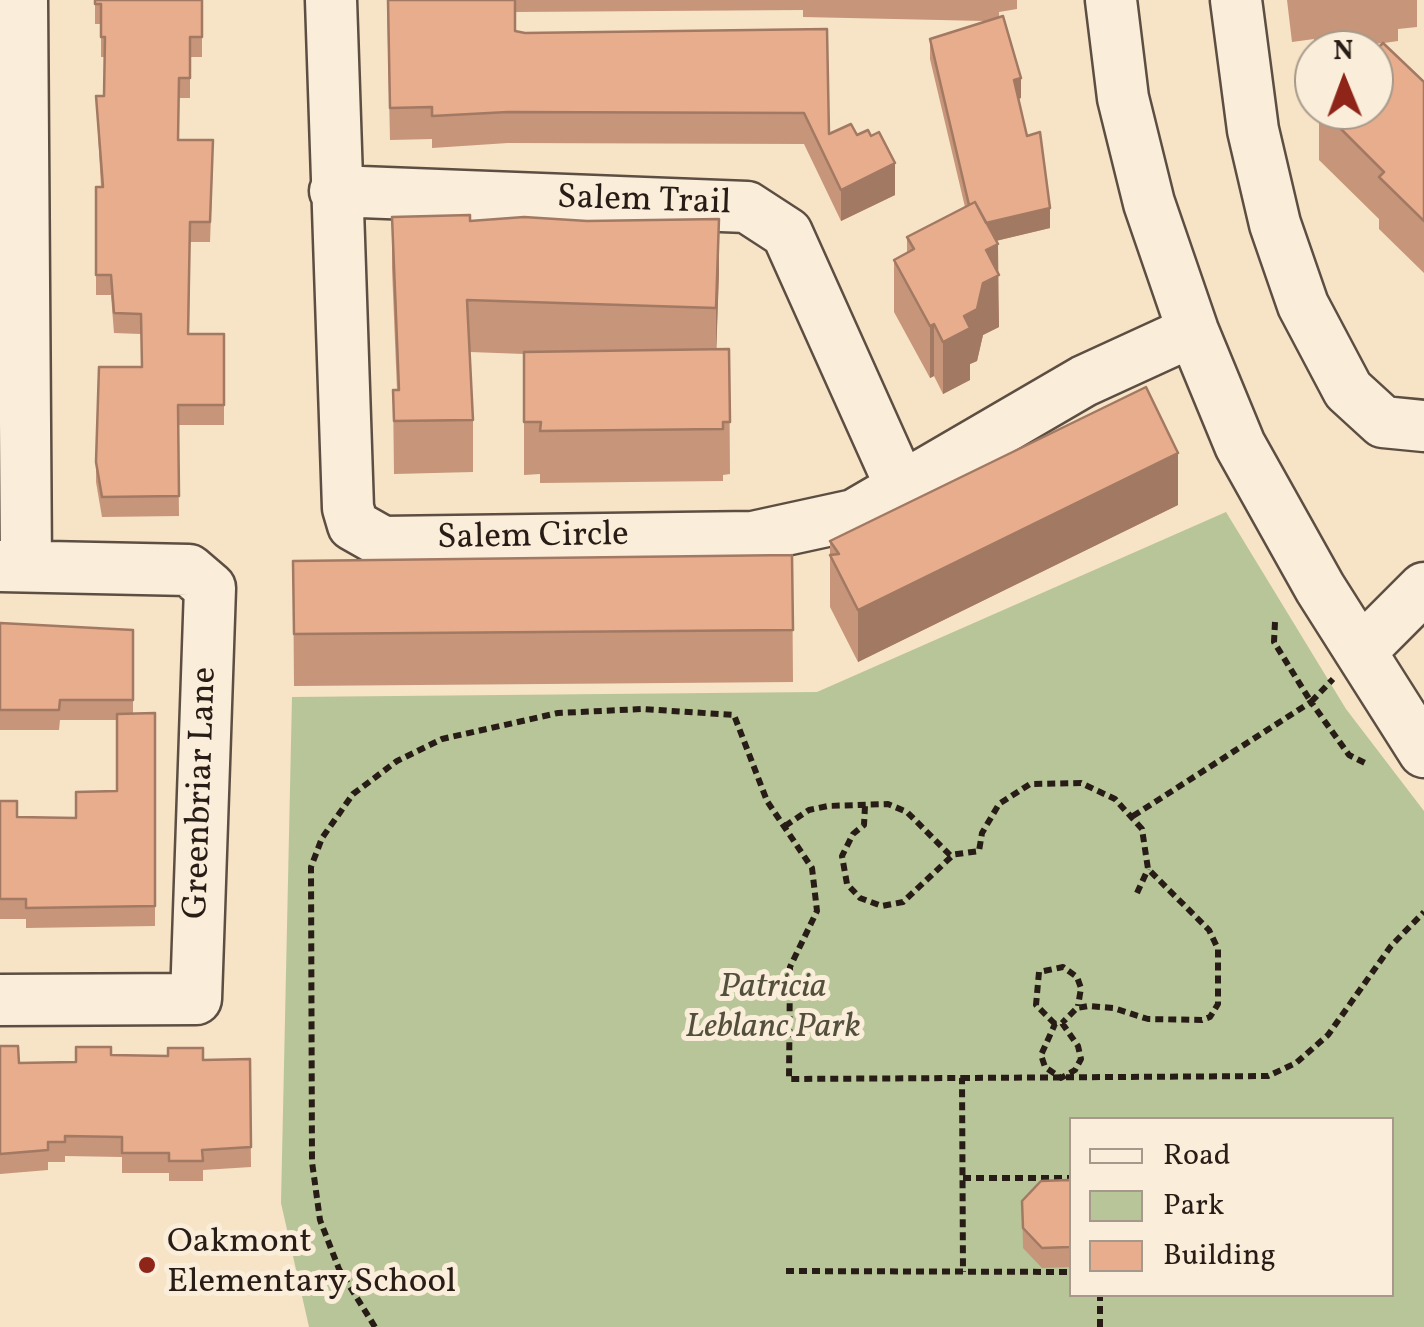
<!DOCTYPE html>
<style>
body{margin:0}
#map{position:relative;width:1424px;height:1327px;overflow:hidden;background:#f7e3c5;font-family:Vollkorn,serif}
canvas{display:block}
.legend{position:absolute;left:1069px;top:1117px;width:325px;height:180px;box-sizing:border-box;background:#faedd9;border:2px solid #a6998b;margin:0;padding:12px 18px;list-style:none;font-size:30px;color:#281c16}
.legend li{display:flex;align-items:center;gap:20px;height:50px}
.legend b{width:50px;border:2px solid #a6998b}
.north{position:absolute;left:1294px;top:30px;width:100px;height:100px;box-sizing:border-box;background:#faedd9;border:2px solid #a6998b;border-radius:50%;rotate:359deg;font-size:28px;font-weight:700;line-height:40px;text-align:center;color:#281c16}
.north::after{content:'';display:block;margin:auto;width:35px;height:45px;background:#8f2418;clip-path:polygon(50% 0,100% 100%,50% 72%,0 100%)}
</style>
<div id="map">
<canvas width="1424" height="1327"></canvas>
<ul class="legend">
<li><b style="height:12px;background:#faedd9"></b>Road</li>
<li><b style="height:28px;background:#b7c599"></b>Park</li>
<li><b style="height:28px;background:#e7ad8d"></b>Building</li>
</ul>
<div class="north">N</div>
</div>
<script>
const context = document.querySelector('canvas').getContext('2d');
context.lineJoin = 'round';
function paint(path, color) { context.fillStyle = color; context.fill(path, 'evenodd'); }
const shape = rows => new Path2D(rows.map(r => 'M' + r).join(''));
function trace(path, color, width, dash) { context.strokeStyle = color; context.lineWidth = width; context.lineCap = dash ? 'butt' : 'round'; context.setLineDash(dash || []); context.stroke(path); }
function write(font, color, halo, rows, align = 'center') {
  context.font = font + ' Vollkorn,serif'; context.lineWidth = 10; context.setLineDash([]); context.textBaseline = 'middle'; context.strokeStyle = halo; context.fillStyle = color; for (const [text, x, y, turn = 0] of rows) {
    context.save(); context.translate(x, y); context.rotate((+turn || 0) * Math.PI / 180); context.textAlign = isNaN(turn) ? turn : align; if (halo) context.strokeText(text, 0, 0); context.fillText(text, 0, 0); context.restore();
  }
}
paint(shape([
 [1226,512,1346,709,1424,811,1424,1327,309,1327,281,1203,292,697,817,692],
 [1072,1120,1392,1120,1392,1294,1072,1294]
]), '#b7c599');
const minor = shape([
 [22,0,26,565],
 [331,0,348,508,353,525,383,542,753,537,854,515,1084,381,1193,331],
 [1111,0,1123,98,1149,203,1193,331,1240,445,1320,588,1424,752],
 [1236,0,1253,130,1275,224,1303,305,1348,390,1383,422,1424,426],
 [335,191,747,207,787,233,901,487],
 [0,566,189,570,210,588,196,999,0,1000],
 [1362,650,1424,588]
]);
trace(minor, '#5c4e42', 55);
trace(shape([
 [1275,622,1274,642,1311,702,1333,679],
 [865,806,864,825,853,834,842,856,847,884,860,898,882,906,903,902,952,856],
 [1133,816,1311,702,1349,755,1369,765],
 [785,826,809,810,828,806,888,804,907,812,950,855,979,851,982,833,999,804,1030,784,1081,783,1115,799,1142,829,1148,869,1209,930,1218,949,1218,1004,1210,1017,1202,1020,1148,1019,1113,1008,1088,1006,1077,1008,1062,1023],
 [1137,893,1148,869],
 [1062,1023,1078,1046,1081,1059,1075,1070,1061,1078,1045,1067,1041,1055,1055,1024,1062,1023],
 [1055,1024,1036,1005,1039,972,1063,967,1077,977,1081,988,1078,1006],
 [962,1078,1268,1076,1296,1063,1328,1035,1391,946,1424,912],
 [963,1178,1072,1178],
 [786,1271,1072,1272],
 [375,1327,339,1269,320,1220,312,1162,311,867,322,838,353,794,397,761,442,739,558,713,643,709,734,715,767,801,812,868,817,911,790,967,789,1079,962,1078,963,1272],
 [1100,1327,1100,1294]
]), '#281c16', 6, [8, 5]);
trace(minor, '#faedd9', 50);
paint(shape([
 [95,0,202,0,202,57,190,57,190,98,179,98,179,140,213,160,210,242,190,242,189,334,224,334,224,425,178,425,179,516,102,517,96,482,96,462,142,367,141,334,114,333,111,295,96,295,96,187,101,187,96,96,104,96,104,57,101,57,101,24,95,24],
 [387,0,1017,0,1017,9,999,12,999,17,1021,98,1018,99,1050,228,996,241,999,327,983,335,977,361,970,364,970,380,943,394,934,376,930,378,894,312,894,260,907,253,907,237,965,207,930,59,930,39,985,21,803,17,803,10,515,12,515,31,525,33,827,29,829,134,857,135,895,195,841,221,804,144,508,143,432,148,432,139,390,140],
 [1287,0,1417,0,1417,27,1398,29,1398,41,1384,43,1424,82,1424,273,1379,229,1379,219,1319,160,1319,110,1374,110,1383,43,1316,50,1314,39,1292,42],
 [392,217,470,221,719,272,716,350,729,349,730,474,723,475,723,481,540,483,540,474,524,475,524,354,470,352,473,420,473,472,394,474,393,390,397,390,392,269],
 [1178,505,858,662,830,607,830,541],
 [792,555,793,682,294,686,293,561],
 [0,623,133,630,133,714,155,713,155,926,26,928,26,919,0,919,0,801,17,817,76,818,117,791,117,720,60,720,59,730,0,730],
 [0,1046,19,1063,76,1062,111,1055,203,1060,250,1059,251,1167,203,1170,203,1181,169,1181,169,1173,122,1173,122,1157,65,1156,65,1162,48,1162,48,1170,0,1174],
 [1072,1182,1070,1267,1042,1268,1023,1248,1022,1201]
]), '#c79579');
paint(shape([
 [1021,78,1021,98,1014,100,1014,80],
 [895,163,895,195,841,221,841,190],
 [1050,208,1050,228,974,246,974,226],
 [719,219,719,272,716,360,716,308],
 [998,244,999,327,983,335,977,361,970,364,970,380,943,394,943,342,964,316,983,283,986,250],
 [934,324,934,376,930,378,930,326],
 [1178,453,1178,505,858,662,858,610]
]), '#a27963');
const building = shape([
 [95,0,202,0,202,37,190,37,190,78,179,78,178,140,213,140,210,222,190,222,188,334,224,334,224,405,178,405,179,496,102,497,96,462,99,367,142,367,141,314,114,313,111,275,96,275,96,187,103,187,96,96,104,96,105,37,101,37,101,4,95,4,95,0],
 [388,0,515,0,515,31,525,33,827,29,829,134,851,124,857,135,868,130,871,136,879,132,895,163,841,190,804,113,508,112,432,116,432,107,390,108,388,0],
 [1003,16,1021,78,1014,80,1027,136,1040,132,1050,208,986,223,975,202,969,205,930,39,1003,16],
 [1383,43,1424,82,1424,221,1379,177,1384,172,1322,110,1374,110,1374,52,1383,43],
 [975,202,998,244,986,250,999,275,983,283,977,309,964,316,970,328,943,342,934,324,930,326,894,260,914,249,907,237,975,202],
 [470,215,470,221,524,217,587,221,719,219,716,308,467,300,473,420,394,421,393,390,399,390,392,217,470,215],
 [729,349,730,422,723,422,723,429,540,431,541,422,524,422,524,352,729,349],
 [1146,387,1178,453,858,610,830,555,839,554,830,541,1146,387],
 [792,555,793,630,294,634,293,561,792,555],
 [0,623,133,630,133,700,60,700,59,710,0,710,0,623],
 [155,713,155,906,26,908,26,899,0,899,0,801,17,801,17,817,76,818,76,792,117,791,117,714,155,713],
 [0,1046,18,1046,19,1063,76,1062,76,1047,111,1047,111,1055,168,1056,168,1048,203,1048,203,1060,250,1059,251,1147,202,1150,203,1161,169,1161,169,1153,122,1153,122,1137,65,1136,65,1142,48,1142,48,1150,0,1154,0,1046],
 [1069,1180,1072,1182,1072,1246,1070,1247,1042,1248,1023,1228,1022,1201,1041,1181,1069,1180]
]);
paint(building, '#e7ad8d');
trace(building, '#a27963', 2.5);
for (const [x, y, r, color] of [
 [147,1265,10,"#8f2418"]
]) { const dot = new Path2D(); dot.arc(x, y, r, 0, 2 * Math.PI); context.fillStyle = color; context.fill(dot); trace(dot, '#faedd9', 4); }
write('35px', '#281c16', '#faedd9', [
 ["Salem Trail",644,203,2],
 ["Salem Circle",533,539,-1],
 ["Greenbriar Lane",203,793,-88]
]);
write('italic 35px', '#534f3d', '#faedd9', [
 ["Patricia",773,990],
 ["Leblanc Park",773,1030]
]);
write('35px', '#281c16', '#faedd9', [
 ["Oakmont",167,1245],
 ["Elementary School",167,1285]
], 'left');
</script>
